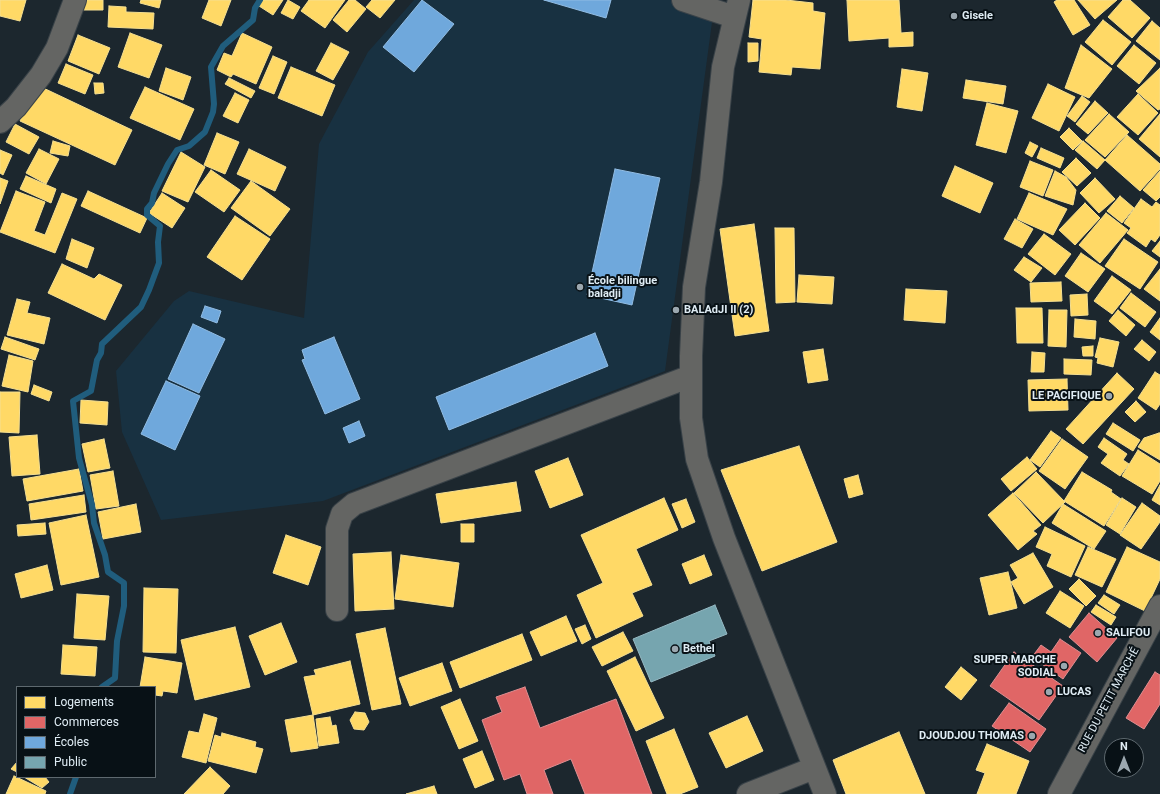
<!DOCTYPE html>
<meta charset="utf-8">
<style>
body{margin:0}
#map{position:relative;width:1160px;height:794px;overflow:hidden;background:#1c272e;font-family:Roboto,sans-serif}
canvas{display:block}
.legend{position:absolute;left:16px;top:686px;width:140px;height:92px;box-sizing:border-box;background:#081116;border:1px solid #5e696f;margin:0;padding:5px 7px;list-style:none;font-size:12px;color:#dfecf4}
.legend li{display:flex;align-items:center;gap:8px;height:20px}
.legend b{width:20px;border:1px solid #5e696f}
.north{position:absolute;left:1104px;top:738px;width:40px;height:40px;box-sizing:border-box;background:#081116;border:1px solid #5e696f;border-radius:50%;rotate:0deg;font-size:11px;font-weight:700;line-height:16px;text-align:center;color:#dfecf4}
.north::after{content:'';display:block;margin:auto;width:14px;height:18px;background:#9ba7af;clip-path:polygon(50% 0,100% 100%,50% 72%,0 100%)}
</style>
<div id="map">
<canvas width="1160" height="794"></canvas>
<ul class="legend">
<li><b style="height:11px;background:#ffd966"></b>Logements</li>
<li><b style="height:11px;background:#e06666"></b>Commerces</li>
<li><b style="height:11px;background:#6fa8dc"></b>Écoles</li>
<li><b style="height:11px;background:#76a5af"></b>Public</li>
</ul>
<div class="north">N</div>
</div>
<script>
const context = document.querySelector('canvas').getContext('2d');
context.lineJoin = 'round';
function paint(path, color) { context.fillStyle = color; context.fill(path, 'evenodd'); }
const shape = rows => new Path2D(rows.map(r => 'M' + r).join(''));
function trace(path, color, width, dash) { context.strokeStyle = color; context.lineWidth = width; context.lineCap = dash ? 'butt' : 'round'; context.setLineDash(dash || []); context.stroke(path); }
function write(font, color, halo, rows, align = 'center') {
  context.font = font + ' Roboto,sans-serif'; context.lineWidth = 4; context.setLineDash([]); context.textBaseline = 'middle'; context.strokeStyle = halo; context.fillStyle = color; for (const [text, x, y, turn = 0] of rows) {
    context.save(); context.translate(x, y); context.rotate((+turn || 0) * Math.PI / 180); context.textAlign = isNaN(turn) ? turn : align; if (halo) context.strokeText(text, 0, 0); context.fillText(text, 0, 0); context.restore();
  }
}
paint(shape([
 [414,0,715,0,665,371,323,501,161,520,122,432,116,371,174,301,189,291,304,318,319,144,368,52]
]), '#183141');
const homes = shape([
 [0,0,26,0,20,21,0,16,0,0],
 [81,0,103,0,103,10,81,10,81,0],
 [141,0,161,0,159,8,140,3,141,0],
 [209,0,231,0,221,26,202,18,209,0],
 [262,0,283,0,273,15,259,6,262,0],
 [288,0,300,7,293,19,281,13,288,0],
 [309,0,345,0,325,28,301,11,309,0],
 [349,0,355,0,366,9,347,32,333,20,349,0],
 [372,0,395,0,380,18,366,7,372,0],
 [753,0,786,0,813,3,813,11,825,13,820,69,792,67,791,75,759,72,762,39,749,37,753,0],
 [847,0,899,0,901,33,913,32,913,46,889,47,889,38,849,41,847,0],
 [1057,0,1074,0,1090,25,1073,35,1054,2,1057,0],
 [1078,0,1117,0,1095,19,1078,0],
 [1123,0,1130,0,1150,18,1132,38,1108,17,1123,0],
 [109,6,126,7,126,12,154,13,153,29,108,27,109,6],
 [1103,20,1131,42,1112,65,1085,42,1103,20],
 [1152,21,1160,28,1160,60,1136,41,1152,21],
 [130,33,162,45,149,78,118,67,130,33],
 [242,33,272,47,256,84,233,74,231,77,217,70,224,53,232,56,242,33],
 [78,35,110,48,99,74,68,61,78,35],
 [331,43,349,52,333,80,316,71,331,43],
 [748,43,758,43,758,61,748,62,748,43],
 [1081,45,1112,69,1089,98,1065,88,1081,45],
 [1134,45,1156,63,1139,84,1117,66,1134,45],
 [273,56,287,62,274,94,259,88,273,56],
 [66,64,93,75,85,94,58,83,66,64],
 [291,67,335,85,322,116,278,98,291,67],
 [166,68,191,77,183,100,159,91,166,68],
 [1160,68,1160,109,1158,110,1136,91,1160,68],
 [902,69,928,73,922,111,897,107,902,69],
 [229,78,255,91,251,98,225,84,229,78],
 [966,80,1006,86,1003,104,963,98,966,80],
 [94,83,103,83,104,93,95,94,94,83],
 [1048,84,1075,97,1059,131,1032,118,1048,84],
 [37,85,132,130,115,165,20,121,37,85],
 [145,87,194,109,180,140,130,118,145,87],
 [235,93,249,100,238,123,223,116,235,93],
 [1138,94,1158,113,1138,135,1117,117,1138,94],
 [1082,96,1090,102,1075,122,1067,116,1082,96],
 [1095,101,1108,113,1088,134,1076,124,1095,101],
 [987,103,1018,111,1006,153,976,145,987,103],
 [1109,114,1129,132,1105,157,1085,140,1109,114],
 [1160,114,1160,157,1139,139,1160,114],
 [15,124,39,137,29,154,6,142,15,124],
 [1069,128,1082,141,1073,150,1060,137,1069,128],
 [217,133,239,142,225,174,204,165,217,133],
 [1127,135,1160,164,1160,169,1140,191,1105,160,1127,135],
 [53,141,70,146,68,156,50,153,53,141],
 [1083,141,1105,160,1097,169,1075,150,1083,141],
 [1030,142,1038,146,1032,157,1025,153,1030,142],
 [1041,148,1064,158,1060,168,1037,158,1041,148],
 [39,149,59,159,46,184,26,173,39,149],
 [249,149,286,167,275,191,237,174,249,149],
 [0,150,12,155,3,175,0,173,0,150],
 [181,152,205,167,188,202,162,191,181,152],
 [1076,158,1091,173,1077,186,1062,172,1076,158],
 [1030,161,1053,170,1043,196,1020,187,1030,161],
 [955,166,993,183,980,213,942,196,955,166],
 [211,170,240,190,224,212,195,192,211,170],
 [1055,171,1066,177,1076,190,1073,205,1045,196,1055,171],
 [1160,171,1160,197,1156,201,1143,190,1160,171],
 [26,176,56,189,51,203,20,189,26,176],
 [0,178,8,181,0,204,0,178],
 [1095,178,1115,199,1099,213,1080,193,1095,178],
 [251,181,290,209,270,236,231,208,251,181],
 [16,191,45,202,34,231,45,235,62,193,77,199,55,253,0,232,16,191],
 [88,191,147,218,140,233,81,206,88,191],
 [162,193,185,208,172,228,149,213,162,193],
 [1029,193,1067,209,1053,235,1017,219,1029,193],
 [1120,196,1134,208,1122,223,1107,211,1120,196],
 [1141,199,1152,207,1156,202,1160,205,1160,235,1155,242,1151,239,1146,247,1127,233,1131,228,1124,223,1141,199],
 [1085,203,1100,218,1075,245,1059,230,1085,203],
 [1106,213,1128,230,1100,263,1079,245,1106,213],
 [235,216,270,239,242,280,207,257,235,216],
 [1015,219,1033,229,1022,248,1004,239,1015,219],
 [754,224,769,331,735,336,720,229,754,224],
 [775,228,794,228,795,302,776,303,775,228],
 [1044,234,1071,254,1055,275,1028,254,1044,234],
 [72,239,94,248,87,268,66,259,72,239],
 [1124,239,1158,262,1140,289,1105,266,1124,239],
 [1160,241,1160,257,1152,251,1160,241],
 [1081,253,1105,269,1088,292,1065,276,1081,253],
 [1024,257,1042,268,1031,282,1014,270,1024,257],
 [62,264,94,279,99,274,122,285,105,320,48,293,62,264],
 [1160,269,1160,301,1144,289,1160,269],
 [799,275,834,277,832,304,797,302,799,275],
 [1112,276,1131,290,1112,314,1094,301,1112,276],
 [1061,282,1062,301,1031,302,1030,283,1061,282],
 [906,289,947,291,945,323,904,320,906,289],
 [1131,293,1156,312,1145,327,1120,308,1131,293],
 [1087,294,1088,315,1071,316,1070,295,1087,294],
 [17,299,30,302,27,313,50,318,44,344,7,335,17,299],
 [1016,308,1042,308,1043,343,1017,343,1016,308],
 [1049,310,1067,310,1066,347,1048,346,1049,310],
 [1118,310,1135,325,1126,336,1109,321,1118,310],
 [1160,318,1160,340,1150,332,1160,318],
 [1075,319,1096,321,1095,339,1074,337,1075,319],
 [5,337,39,349,35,360,1,349,5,337],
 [1100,338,1119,342,1113,367,1097,363,1098,358,1095,357,1100,338],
 [1142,340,1156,352,1149,361,1134,349,1142,340],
 [1093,346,1093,356,1083,356,1082,347,1093,346],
 [823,349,828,380,808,383,803,352,823,349],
 [1032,352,1045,353,1044,372,1031,372,1032,352],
 [9,355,33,361,28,392,2,386,9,355],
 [1064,359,1092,360,1091,375,1064,374,1064,359],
 [1155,372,1160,375,1160,404,1156,410,1138,398,1155,372],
 [1117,373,1134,389,1083,444,1066,429,1117,373],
 [1067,379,1068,410,1029,411,1028,380,1067,379],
 [34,385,52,392,49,401,31,394,34,385],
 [0,392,20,392,19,433,0,432,0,392],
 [81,400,108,402,107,425,80,423,81,400],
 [1136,401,1146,412,1135,422,1125,412,1136,401],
 [1113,423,1140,440,1133,451,1106,434,1113,423],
 [1051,431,1061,438,1040,467,1030,460,1051,431],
 [1159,433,1160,433,1160,460,1138,447,1144,438,1159,433],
 [37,435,40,474,12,476,9,437,37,435],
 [1104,438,1127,454,1123,460,1129,464,1120,476,1101,463,1108,454,1098,447,1104,438],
 [104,439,110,468,88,472,82,444,104,439],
 [1062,439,1088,457,1065,489,1039,471,1062,439],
 [799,446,837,542,762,571,721,470,799,446],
 [1138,450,1160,464,1160,481,1152,494,1122,476,1138,450],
 [1027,457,1037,469,1011,491,1001,479,1027,457],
 [568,458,583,495,550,508,535,471,568,458],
 [79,469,83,491,27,501,23,479,79,469],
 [113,471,119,506,96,509,90,475,113,471],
 [1036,472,1065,502,1043,523,1014,493,1036,472],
 [1082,472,1112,490,1111,492,1121,499,1104,526,1064,501,1082,472],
 [858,475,863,494,849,498,844,479,858,475],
 [516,482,521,511,441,523,436,494,516,482],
 [1160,485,1160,505,1152,500,1160,485],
 [1013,493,1041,525,1033,531,1037,534,1018,550,988,515,1013,493],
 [84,495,86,512,31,520,29,504,84,495],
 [664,498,678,530,636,549,652,585,632,593,643,616,596,638,577,595,603,583,581,535,664,498],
 [1122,498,1136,507,1120,534,1106,525,1122,498],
 [686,499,695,522,682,528,672,504,686,499],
 [1142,503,1160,516,1160,522,1141,549,1120,535,1142,503],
 [136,504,141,532,103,539,98,512,136,504],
 [1063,504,1106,531,1094,549,1052,523,1063,504],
 [86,515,99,577,61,585,49,523,86,515],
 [45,523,46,534,18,536,17,525,45,523],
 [461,524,474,524,474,542,461,542,461,524],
 [1045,527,1085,546,1071,577,1047,566,1052,554,1036,547,1045,527],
 [286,535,321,547,308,585,273,573,286,535],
 [1088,547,1116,559,1102,587,1075,575,1088,547],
 [1127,547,1160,562,1160,579,1145,611,1106,592,1127,547],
 [391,552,394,609,355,611,353,554,391,552],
 [1033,553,1053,587,1024,604,1011,582,1018,578,1010,565,1033,553],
 [401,555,459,563,453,607,395,599,401,555],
 [704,555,712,575,690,584,682,564,704,555],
 [47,565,53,590,21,598,15,574,47,565],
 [1008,572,1017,608,989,615,980,578,1008,572],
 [1079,579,1096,596,1086,606,1069,589,1079,579],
 [144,588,178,589,176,653,143,652,144,588],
 [1060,591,1084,606,1070,628,1046,613,1060,591],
 [77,594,109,596,105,640,74,638,77,594],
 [1104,595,1120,605,1114,614,1098,603,1104,595],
 [1096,605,1116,617,1111,625,1091,612,1096,605],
 [566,616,577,641,541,656,530,632,566,616],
 [281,623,297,662,265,675,249,636,281,623],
 [585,625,591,639,582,644,575,629,585,625],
 [235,627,250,687,195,700,181,640,235,627],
 [385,628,401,704,372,710,356,634,385,628],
 [623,632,633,651,602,666,592,647,623,632],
 [522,634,532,660,460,688,450,662,522,634],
 [63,645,97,647,95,676,61,674,63,645],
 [145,657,182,663,177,693,163,691,162,696,155,695,155,687,140,687,145,657],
 [635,657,664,718,636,731,607,671,635,657],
 [350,661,360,704,313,715,304,677,316,675,314,670,350,661],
 [442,663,452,691,410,706,399,678,442,663],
 [961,667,977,680,961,700,945,687,961,667],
 [460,699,478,741,459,749,441,707,460,699],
 [355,712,365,713,369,722,364,730,354,729,350,720,355,712],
 [204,714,217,718,206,763,182,757,189,731,199,733,204,714],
 [313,715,318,748,291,752,285,720,313,715],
 [747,716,763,751,726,768,709,733,747,716],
 [330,717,332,726,336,725,339,743,319,746,316,719,330,717],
 [674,729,698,787,680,794,667,794,646,741,674,729],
 [899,732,925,794,846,794,833,760,899,732],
 [222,733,256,742,255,747,263,749,256,773,208,761,215,735,221,737,222,733],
 [987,744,1029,761,1016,794,977,794,985,773,976,770,987,744],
 [482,751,494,780,475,788,463,759,482,751],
 [17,762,17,772,11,769,17,762],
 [210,767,230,786,223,794,184,794,210,767],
 [14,776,46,791,45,794,6,794,14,776],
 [24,777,45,777,49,782,42,788,24,777],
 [434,786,437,794,406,794,434,786]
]);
paint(homes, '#ffd966');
trace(homes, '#f5df91', 1);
const shops = shape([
 [1089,613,1117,638,1097,662,1069,637,1089,613],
 [1060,639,1081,653,1063,679,1032,657,1041,645,1051,652,1060,639],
 [1014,652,1063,686,1039,720,990,686,1014,652],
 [1155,672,1160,675,1160,704,1144,729,1126,718,1155,672],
 [525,687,540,728,616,699,652,794,585,794,571,759,544,770,553,794,527,794,520,774,504,780,482,720,502,712,496,697,525,687],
 [1009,703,1046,729,1030,752,992,726,1009,703]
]);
paint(shops, '#e06666');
trace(shops, '#e08e91', 1);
const schools = shape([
 [422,0,454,24,414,72,383,47,422,0],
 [544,0,611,0,606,18,544,0],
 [615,169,660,178,632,305,587,295,615,169],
 [205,306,221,311,217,323,201,317,205,306],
 [193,324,225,339,199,393,168,379,193,324],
 [595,333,608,366,449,430,436,397,595,333],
 [334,337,360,399,325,414,302,360,305,359,302,350,334,337],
 [166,381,200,396,175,450,141,434,166,381],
 [359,421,365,436,349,443,343,428,359,421]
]);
paint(schools, '#6fa8dc');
trace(schools, '#91bce3', 1);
const public = shape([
 [715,605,727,634,709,641,715,656,651,682,633,639,715,605]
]);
paint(public, '#76a5af');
trace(public, '#96bac4', 1);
trace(shape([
 [102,687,115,678,117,641,124,606,124,583,108,572,105,555,94,523,92,505,79,458,73,401,91,391,97,360,101,353,102,344,141,307,149,290,159,263,158,242,160,226,147,215,147,209,152,203,154,193,168,164,177,150,189,146,205,132,213,112,214,104,211,67,223,46,253,20,255,8,260,0],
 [70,794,76,777]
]), '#205d7d', 6);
const minor = shape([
 [683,0,734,17],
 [739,0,723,67,711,182,694,287,691,356,691,418,697,459,724,538,825,794],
 [0,122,16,107,41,75,57,48,75,0],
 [337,610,337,529,342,514,354,504,691,376],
 [748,794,814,768],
 [1059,794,1160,606]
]);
trace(minor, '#394248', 24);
trace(minor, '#646563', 22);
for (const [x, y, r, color] of [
 [954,16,4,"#9ba7af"],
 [580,287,4,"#9ba7af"],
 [676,310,4,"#9ba7af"],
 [1109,396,4,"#9ba7af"],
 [1098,633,4,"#9ba7af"],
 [675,649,4,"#9ba7af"],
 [1064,666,4,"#9ba7af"],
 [1049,692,4,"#9ba7af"],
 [1032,736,4,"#9ba7af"]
]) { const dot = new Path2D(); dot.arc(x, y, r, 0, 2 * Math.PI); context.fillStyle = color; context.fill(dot); trace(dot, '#081116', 1.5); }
write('bold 11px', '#dfecf4', '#081116', [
 ["Gisele",962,16],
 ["École bilingue",588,281],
 ["baladji",588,294],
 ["BALAdJI II (2)",684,310],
 ["LE PACIFIQUE",1101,396,"right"],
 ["SALIFOU",1106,633],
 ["Bethel",683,649],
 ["SUPER MARCHE",1056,660,"right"],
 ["SODIAL",1056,673,"right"],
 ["LUCAS",1057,692],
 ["DJOUDJOU THOMAS",1024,736,"right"]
], 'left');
write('11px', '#dfecf4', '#081116', [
 ["RUE DU PETIT MARCHÉ",1109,700,-62]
]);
</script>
